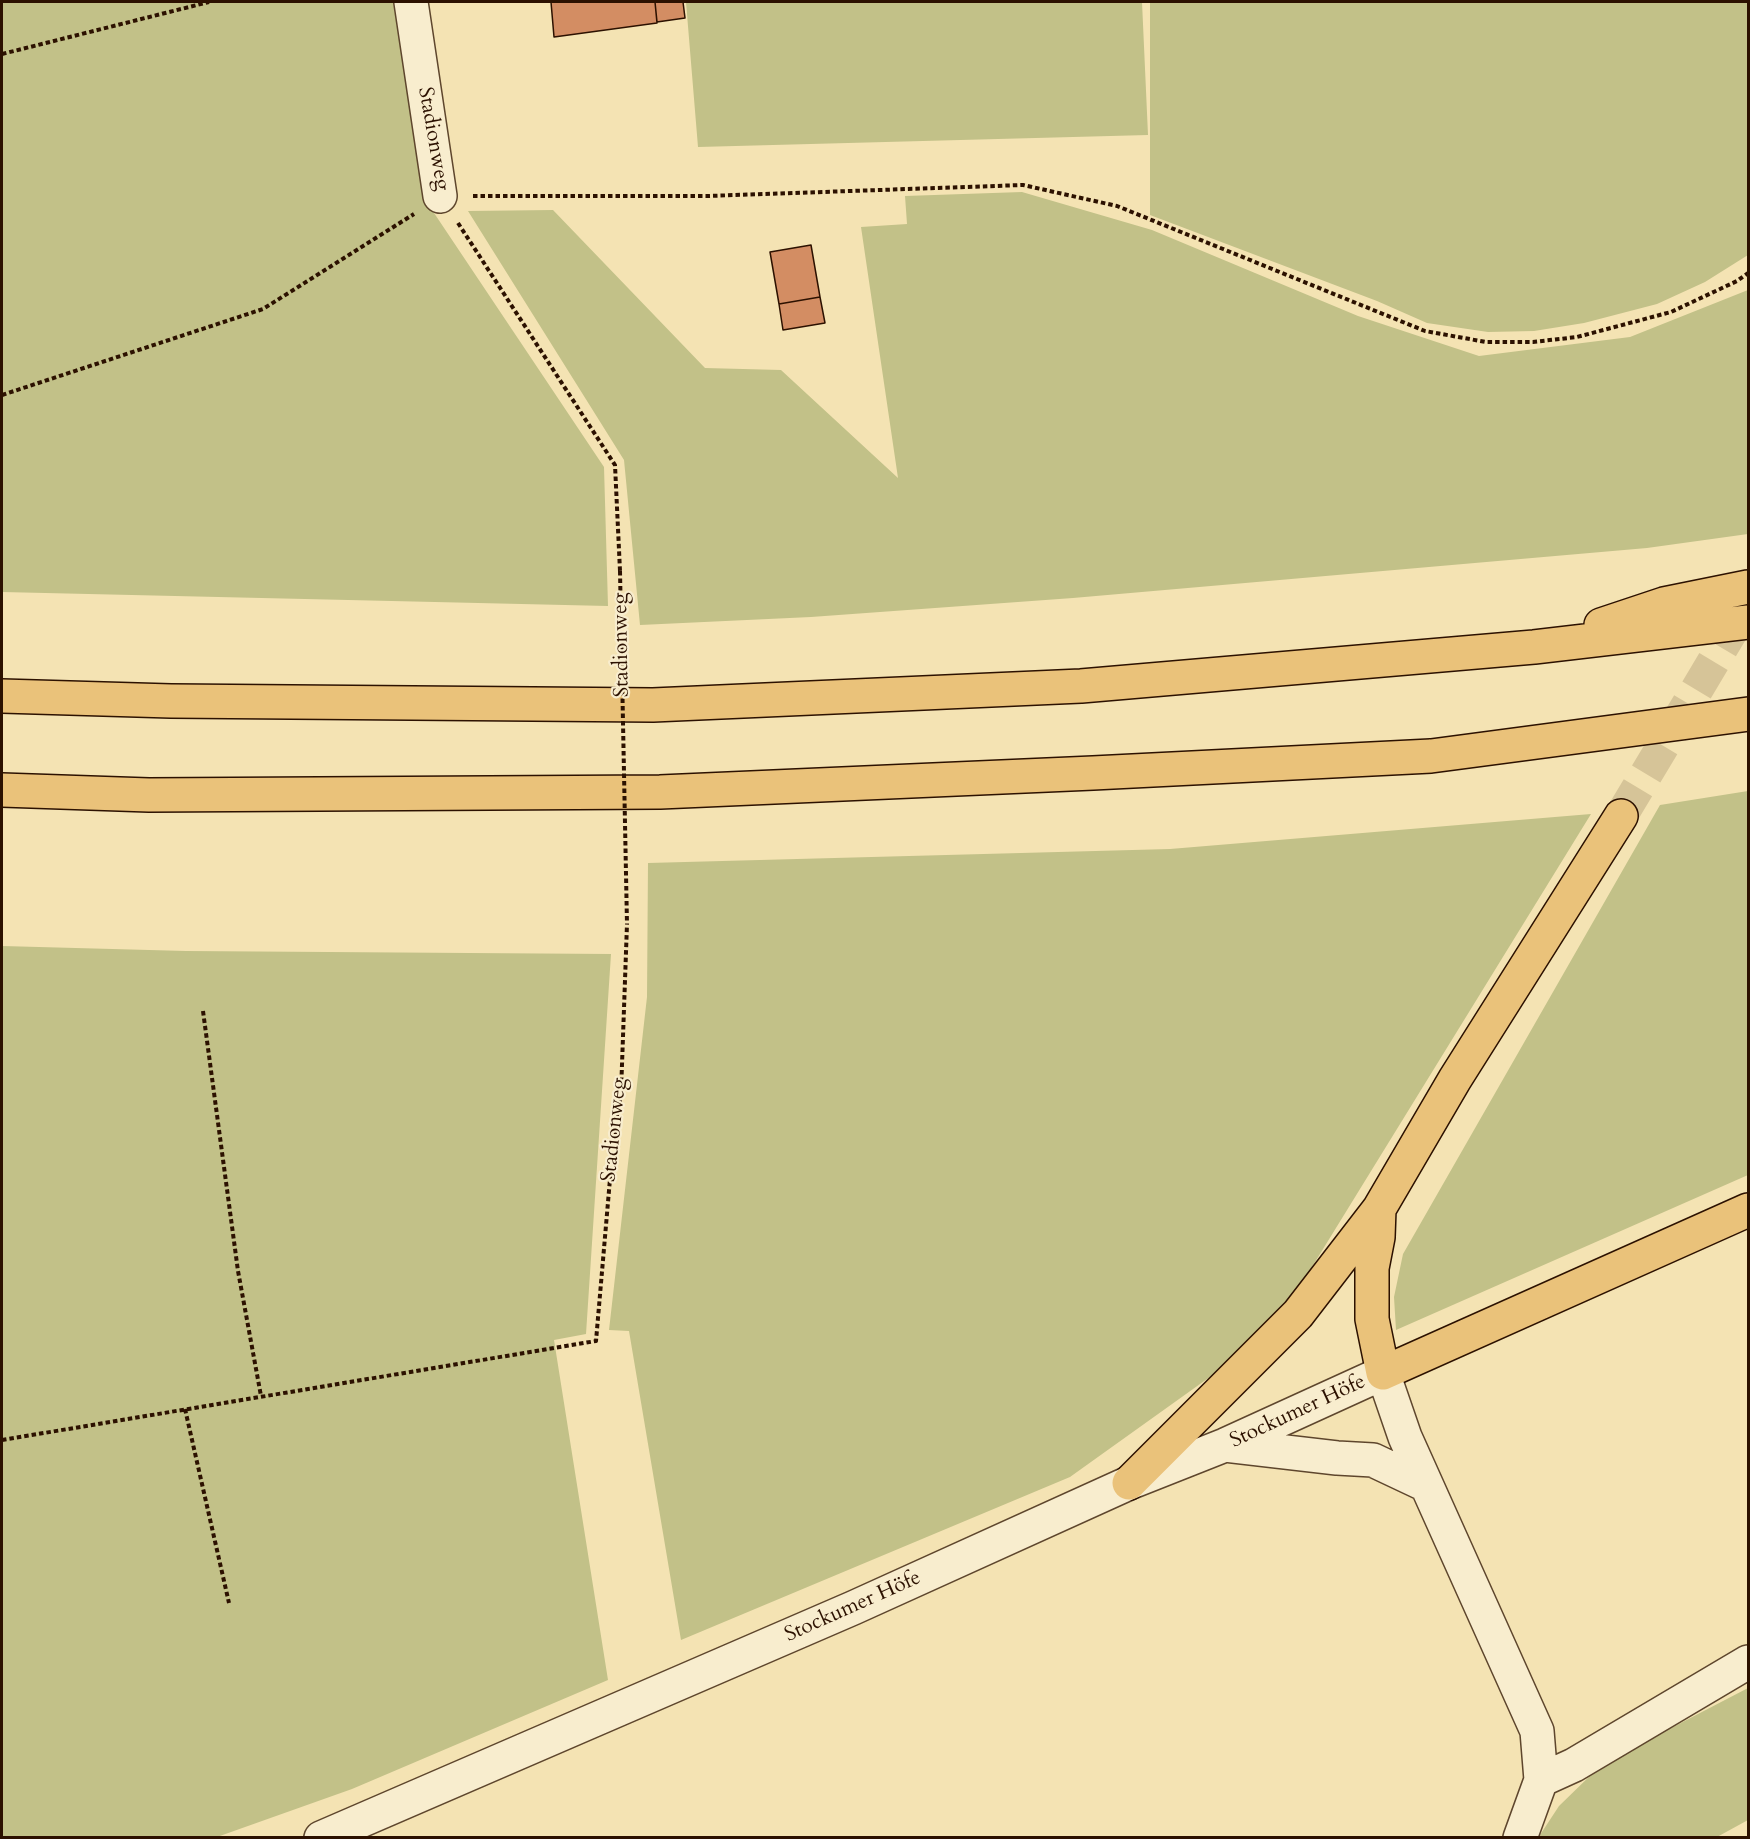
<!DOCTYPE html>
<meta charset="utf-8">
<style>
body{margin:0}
#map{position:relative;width:1750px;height:1839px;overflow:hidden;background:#f4e3b3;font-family:Cardo,serif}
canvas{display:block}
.frame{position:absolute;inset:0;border:3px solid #2c1100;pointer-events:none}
</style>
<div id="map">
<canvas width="1750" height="1839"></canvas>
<div class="frame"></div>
</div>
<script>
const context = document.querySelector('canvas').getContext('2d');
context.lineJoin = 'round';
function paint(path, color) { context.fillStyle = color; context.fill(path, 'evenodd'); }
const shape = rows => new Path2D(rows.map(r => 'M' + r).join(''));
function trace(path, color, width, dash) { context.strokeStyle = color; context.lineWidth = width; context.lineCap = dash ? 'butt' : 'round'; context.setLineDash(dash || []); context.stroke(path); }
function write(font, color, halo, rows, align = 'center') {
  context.font = font + ' Cardo,serif'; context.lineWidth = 4.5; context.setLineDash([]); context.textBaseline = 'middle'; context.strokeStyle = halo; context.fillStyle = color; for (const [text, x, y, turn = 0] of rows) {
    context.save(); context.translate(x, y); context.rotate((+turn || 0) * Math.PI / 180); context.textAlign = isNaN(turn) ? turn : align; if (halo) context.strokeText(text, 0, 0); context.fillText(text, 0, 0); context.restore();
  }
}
paint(shape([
 [2,2,393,2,426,201,604,467,608,606,2,592],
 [686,2,1142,2,1148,135,698,147],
 [1150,2,1748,2,1748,255,1705,282,1657,304,1584,323,1534,331,1488,332,1427,323,1377,301,1150,215],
 [1022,192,1152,230,1358,316,1479,356,1630,337,1748,290,1748,534,1647,548,1073,598,811,617,640,625,624,460,468,211,553,210,705,368,781,370,898,478,861,227,907,224,905,196],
 [1748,791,1748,1175,1396,1330,1394,1297,1403,1254,1660,805],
 [1591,814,1291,1301,1214,1374,1070,1477,681,1640,629,1331,609,1330,647,997,648,863,1170,849],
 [2,946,186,951,611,954,586,1334,554,1340,608,1680,352,1789,217,1837,2,1837],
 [1748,1688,1748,1820,1717,1837,1538,1838,1559,1806,1595,1771,1627,1751]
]), '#c2c188');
const building = shape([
 [551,2,655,2,657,23,554,37,551,2],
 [655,2,683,2,685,18,657,22,655,2],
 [811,245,820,297,779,304,770,252,811,245],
 [820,297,825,323,783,330,779,304,820,297]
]);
paint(building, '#d38d63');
trace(building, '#2c1100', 1.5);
trace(shape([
 [1621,816,1748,604]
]), '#d6c498', 33, [33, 16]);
const minor = shape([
 [411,2,440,196],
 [1225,1445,1337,1458,1373,1460,1426,1485],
 [1541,1780,1574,1765,1748,1662],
 [321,1838,853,1608,1129,1483,1225,1445,1383,1373,1405,1437,1537,1731,1541,1780,1520,1838]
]);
const major = shape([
 [1379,1209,1378,1237,1372,1268,1372,1319,1383,1373,1748,1210],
 [1129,1483,1298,1314,1379,1209,1455,1079,1621,816]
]);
const highway = shape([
 [1601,625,1664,604,1748,587],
 [2,696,171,701,653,705,1081,686,1534,647,1748,622],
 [2,790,149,795,660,792,1093,773,1431,756,1748,714]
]);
trace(minor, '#5e462d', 36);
trace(major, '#2c1100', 36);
trace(highway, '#2c1100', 36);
trace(shape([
 [2,54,209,2],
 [473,196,707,196,1023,185,1117,206,1425,331,1486,342,1533,342,1577,337,1671,312,1737,281,1748,273],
 [458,223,615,465,620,571],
 [2,395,263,309,414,214],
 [203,1011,238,1271,261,1396],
 [185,1409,229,1603],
 [2,1440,596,1341,610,1179,621,1093,627,924]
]), '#2c1100', 4, [4.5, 3]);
trace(minor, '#f8edce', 33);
trace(major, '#eac27a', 33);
trace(highway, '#eac27a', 33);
trace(shape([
 [620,571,627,924]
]), '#2c1100', 4, [4.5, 3]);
write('21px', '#2c1100', '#f8edce', [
 ["Stadionweg",433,139,80],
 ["Stadionweg",622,645,-91],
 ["Stadionweg",615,1130,-84],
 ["Stockumer Höfe",1298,1412,-25],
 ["Stockumer Höfe",853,1607,-24]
]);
</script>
